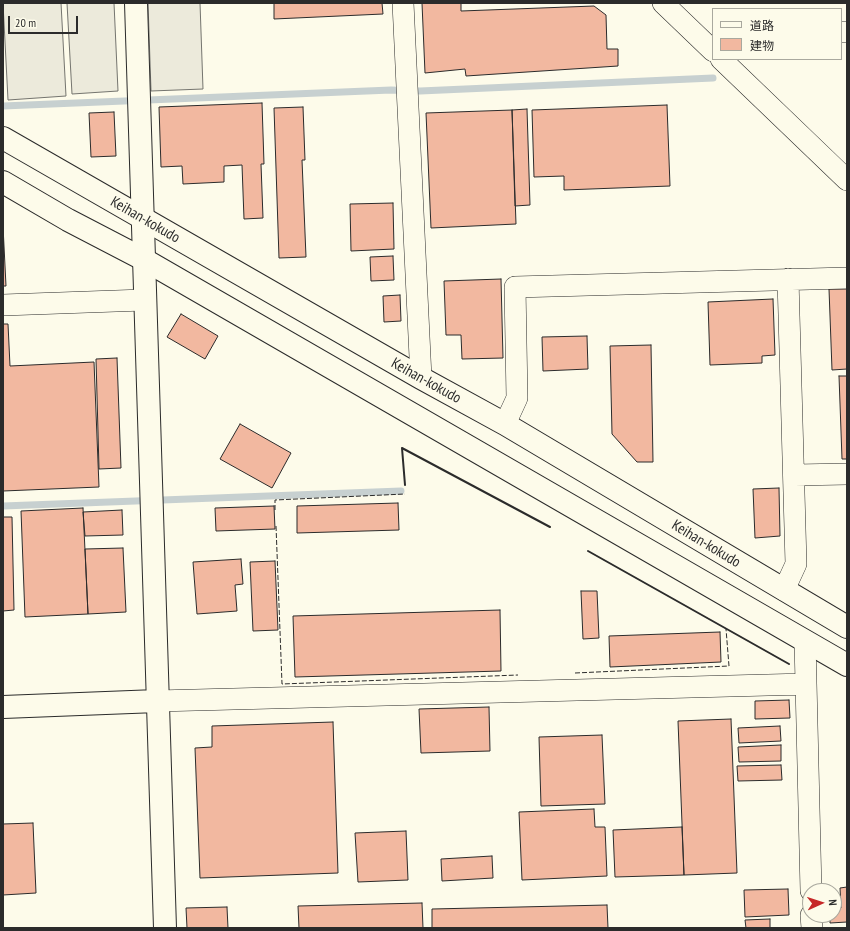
<!DOCTYPE html>
<meta charset="utf-8">
<style>
body{margin:0}
#map{position:relative;width:850px;height:931px;overflow:hidden;background:#fdfbea;font-family:"PT Sans Narrow","Noto Sans JP",sans-serif}
canvas{display:block}
.frame{position:absolute;inset:0;border:4px solid #2b2b2b;pointer-events:none}
.legend{position:absolute;left:712px;top:8px;width:130px;height:52px;box-sizing:border-box;background:#fdfbea;border:1px solid #a9a89e;margin:0;padding:5px 7px;list-style:none;font-size:12px;color:#2b2b2b}
.legend li{display:flex;align-items:center;gap:8px;height:20px}
.legend b{width:20px;border:1px solid #a9a89e}
.north{position:absolute;left:802px;top:883px;width:40px;height:40px;box-sizing:border-box;background:#fdfbea;border:1px solid #a9a89e;border-radius:50%;rotate:87deg;font-size:11px;font-weight:700;line-height:16px;text-align:center;color:#2b2b2b}
.north::after{content:'';display:block;margin:auto;width:14px;height:18px;background:#c62828;clip-path:polygon(50% 0,100% 100%,50% 72%,0 100%)}
.scale{position:absolute;left:8px;top:16px;width:70px;height:18px;box-sizing:border-box;border:2px solid #2b2b2b;border-top:0;padding-left:5px;font-size:12px;line-height:14px;white-space:nowrap;color:#2b2b2b;-webkit-text-stroke:3px #fdfbea;paint-order:stroke}
</style>
<div id="map">
<canvas width="850" height="931"></canvas>
<div class="frame"></div>
<ul class="legend">
<li><b style="height:5px;background:#fdfbea"></b>道路</li>
<li><b style="height:11px;background:#f2b8a0"></b>建物</li>
</ul>
<div class="north">N</div>
<div class="scale">20 m</div>
</div>
<script>
const context = document.querySelector('canvas').getContext('2d');
context.lineJoin = 'round';
function paint(path, color) { context.fillStyle = color; context.fill(path, 'evenodd'); }
const shape = rows => new Path2D(rows.map(r => 'M' + r).join(''));
function trace(path, color, width, dash) { context.strokeStyle = color; context.lineWidth = width; context.lineCap = dash ? 'butt' : 'round'; context.setLineDash(dash || []); context.stroke(path); }
function write(font, color, halo, rows, align = 'center') {
  context.font = font + ' "PT Sans Narrow",sans-serif'; context.lineWidth = 3; context.setLineDash([]); context.textBaseline = 'middle'; context.strokeStyle = halo; context.fillStyle = color; for (const [text, x, y, turn = 0] of rows) {
    context.save(); context.translate(x, y); context.rotate((+turn || 0) * Math.PI / 180); context.textAlign = isNaN(turn) ? turn : align; if (halo) context.strokeText(text, 0, 0); context.fillText(text, 0, 0); context.restore();
  }
}
const parking = shape([
 [3,3,61,3,66,96,8,100,3,3],
 [67,3,114,3,118,91,72,94,67,3],
 [148,3,200,3,203,89,151,91,148,3]
]);
paint(parking, '#eceadb');
trace(parking, '#74746e', 1);
trace(shape([
 [3,106,391,90,420,91,713,78],
 [3,506,401,491]
]), '#c7d0d0', 7);
const building = shape([
 [274,3,382,3,383,14,274,19,274,3],
 [422,3,461,3,461,11,594,6,606,15,607,49,618,49,618,66,466,76,465,69,425,73,422,3],
 [262,103,264,164,261,164,263,218,244,219,242,165,224,166,224,182,183,184,182,166,161,167,159,107,262,103],
 [667,105,670,186,564,190,564,176,534,177,532,110,667,105],
 [303,107,305,160,302,160,306,257,279,258,274,108,303,107],
 [527,109,530,205,515,206,512,110,527,109],
 [512,110,516,224,431,228,426,113,512,110],
 [114,112,116,156,91,157,89,113,114,112],
 [393,203,394,249,351,251,350,204,393,203],
 [3,226,6,286,3,286,3,226],
 [393,256,394,280,371,281,370,257,393,256],
 [501,279,503,358,462,359,461,335,446,335,444,281,501,279],
 [829,289,847,289,847,369,832,370,829,289],
 [400,295,401,321,384,322,383,296,400,295],
 [773,299,775,355,762,356,762,363,710,365,708,302,773,299],
 [181,314,218,336,205,359,167,337,181,314],
 [3,324,8,324,10,366,94,362,99,487,3,491,3,324],
 [587,336,588,369,543,371,542,337,587,336],
 [651,345,653,462,637,462,612,434,610,346,651,345],
 [117,358,121,468,99,469,96,359,117,358],
 [839,376,847,376,847,459,842,459,839,376],
 [240,424,291,453,272,488,220,459,240,424],
 [779,488,780,536,755,538,753,489,779,488],
 [398,503,399,530,297,533,297,506,398,503],
 [274,506,275,529,216,531,215,508,274,506],
 [83,508,88,614,25,617,21,511,83,508],
 [122,510,123,535,85,536,83,512,122,510],
 [3,517,12,517,14,610,3,611,3,517],
 [123,548,126,612,88,614,85,549,123,548],
 [241,559,243,584,235,585,237,611,197,614,193,562,241,559],
 [275,561,278,630,253,631,250,562,275,561],
 [581,591,597,591,599,638,583,639,581,591],
 [500,610,501,671,295,677,293,616,500,610],
 [720,632,721,662,610,667,609,636,720,632],
 [789,700,790,718,755,719,755,701,789,700],
 [489,707,490,751,421,753,419,709,489,707],
 [731,719,737,873,684,875,678,721,731,719],
 [333,722,338,873,200,878,195,748,212,747,212,726,333,722],
 [780,726,781,741,739,743,738,728,780,726],
 [602,735,605,804,541,806,539,737,602,735],
 [781,745,781,761,739,762,738,747,781,745],
 [781,765,782,780,738,781,737,766,781,765],
 [594,809,595,827,605,827,607,876,522,880,519,812,594,809],
 [33,823,36,893,3,895,3,824,33,823],
 [682,827,684,875,615,877,613,830,682,827],
 [406,831,408,880,358,882,355,833,406,831],
 [492,856,493,878,442,881,441,859,492,856],
 [847,887,847,922,830,923,830,915,834,915,834,909,841,908,840,888,847,887],
 [788,889,789,915,745,917,744,890,788,889],
 [422,903,423,928,299,928,298,906,422,903],
 [607,905,608,928,432,928,432,909,607,905],
 [227,907,228,928,187,928,186,908,227,907],
 [770,919,770,928,746,928,745,920,770,919]
]);
paint(building, '#f2b8a0');
trace(building, '#2b2b2b', 1);
const minor = shape([
 [403,3,421,378],
 [663,3,713,51],
 [841,32,847,32],
 [721,59,847,180],
 [3,305,144,300],
 [505,424,517,398,515,287,847,278],
 [795,475,847,474],
 [784,590,796,564,788,279],
 [805,641,811,891],
 [157,701,806,684],
 [811,915,812,928]
]);
const tertiary = shape([
 [136,3,165,928],
 [3,707,157,701]
]);
const trunk = shape([
 [3,138,421,378,505,424,847,627],
 [3,182,68,220,143,259,847,665]
]);
trace(minor, '#2b2b2b', 22);
trace(tertiary, '#2b2b2b', 24);
trace(trunk, '#2b2b2b', 24);
trace(minor, '#fdfbea', 21);
trace(tertiary, '#fdfbea', 22);
trace(trunk, '#fdfbea', 22);
trace(shape([
 [275,510,275,500,405,494],
 [276,526,282,684,518,675],
 [575,673,729,666,726,629]
]), '#2b2b2b', 1, [5, 2]);
trace(shape([
 [405,485,402,448,550,527],
 [588,551,789,664]
]), '#2b2b2b', 2);
write('15px', '#2b2b2b', '#fdfbea', [
 ["Keihan-kokudo",145,220,30],
 ["Keihan-kokudo",426,381,29],
 ["Keihan-kokudo",706,544,31]
]);
</script>
